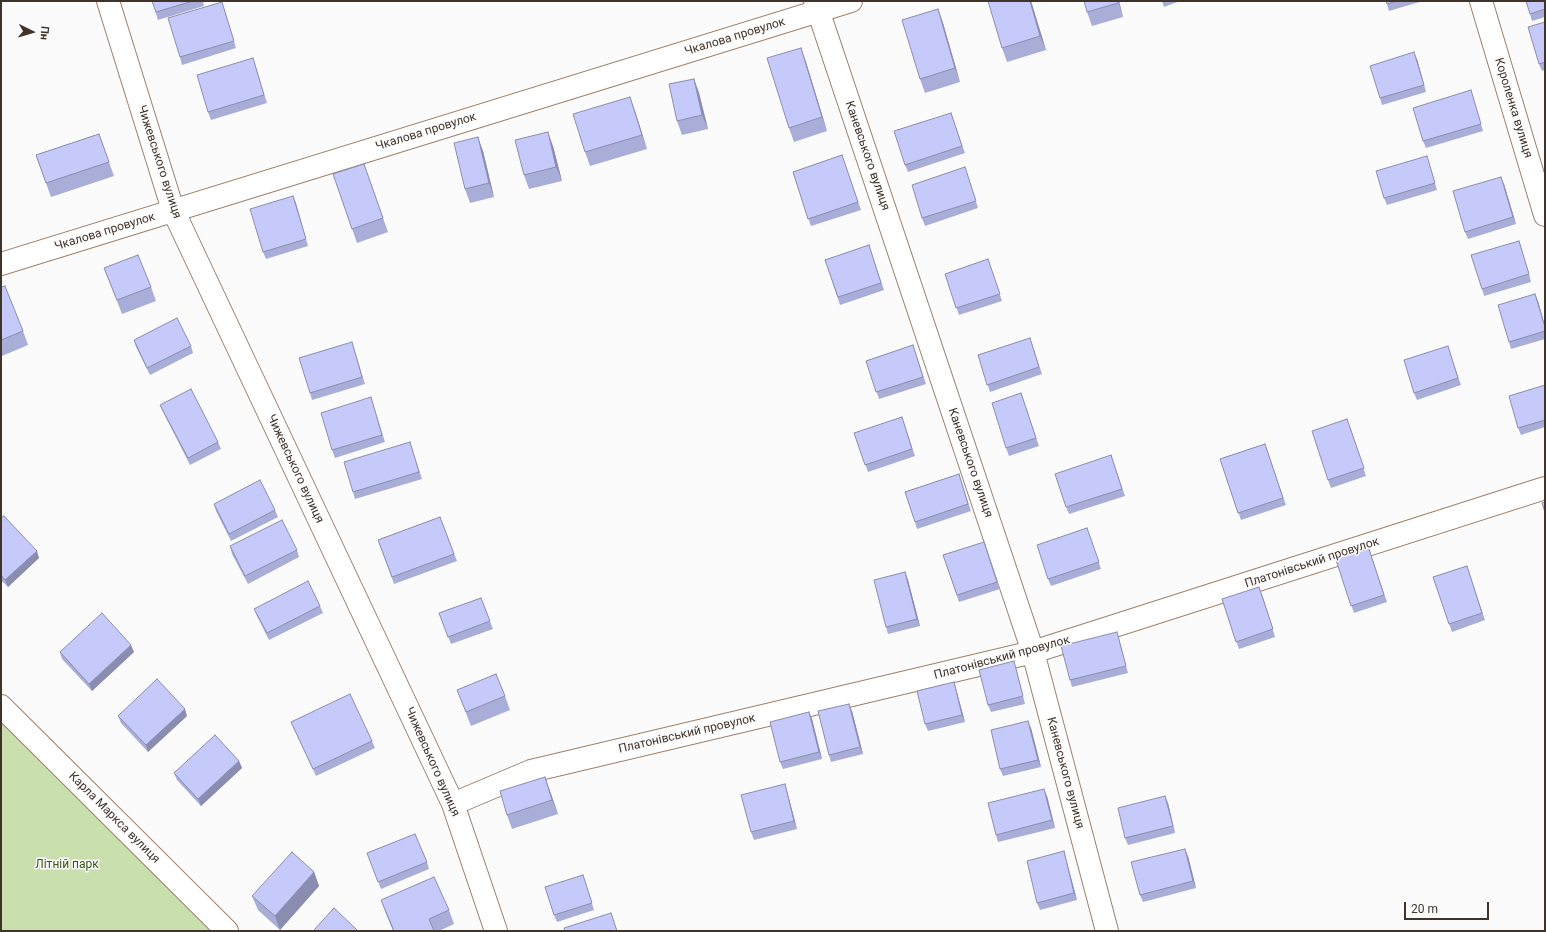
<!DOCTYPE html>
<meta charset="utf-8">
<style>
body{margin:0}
#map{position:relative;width:1546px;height:932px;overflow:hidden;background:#fbfbfb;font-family:Roboto,sans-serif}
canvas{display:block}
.frame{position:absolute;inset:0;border:2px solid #403329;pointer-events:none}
.north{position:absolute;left:12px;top:12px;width:40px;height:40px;-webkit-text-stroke:3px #fbfbfb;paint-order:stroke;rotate:95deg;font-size:11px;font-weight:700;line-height:16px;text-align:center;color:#403329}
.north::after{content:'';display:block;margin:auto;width:14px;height:18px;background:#403329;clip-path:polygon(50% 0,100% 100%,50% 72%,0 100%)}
.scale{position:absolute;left:1404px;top:902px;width:85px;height:18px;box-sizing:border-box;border:2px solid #403329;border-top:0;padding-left:5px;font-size:12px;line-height:14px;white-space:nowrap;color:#403329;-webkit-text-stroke:3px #fbfbfb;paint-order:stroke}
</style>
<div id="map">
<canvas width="1546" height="932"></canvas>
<div class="frame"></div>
<div class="north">Пн</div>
<div class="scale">20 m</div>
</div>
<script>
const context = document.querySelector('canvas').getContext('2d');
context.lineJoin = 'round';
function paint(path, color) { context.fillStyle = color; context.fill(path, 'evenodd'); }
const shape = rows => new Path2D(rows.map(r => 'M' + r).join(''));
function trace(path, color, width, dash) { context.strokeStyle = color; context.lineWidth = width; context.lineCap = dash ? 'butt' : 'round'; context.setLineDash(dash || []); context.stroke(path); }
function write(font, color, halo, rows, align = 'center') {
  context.font = font + ' Roboto,sans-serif'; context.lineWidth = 3; context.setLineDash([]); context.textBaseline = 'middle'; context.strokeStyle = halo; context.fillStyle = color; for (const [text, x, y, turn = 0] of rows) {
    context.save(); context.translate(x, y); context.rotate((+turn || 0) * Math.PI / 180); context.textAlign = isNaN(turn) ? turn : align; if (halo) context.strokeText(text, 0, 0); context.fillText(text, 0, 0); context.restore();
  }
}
paint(shape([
 [1,706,227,931,1,931]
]), '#c9dfae');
const street = shape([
 [108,1,173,210,453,804,496,931],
 [815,1,1033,652,1107,931],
 [1481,1,1545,215],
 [1,264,851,1],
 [1,706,227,931],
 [453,804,531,771,1033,652,1545,488]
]);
trace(street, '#9f816a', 24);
trace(street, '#fff', 22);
paint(shape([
 [152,1,203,1,204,6,158,20],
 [1031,1,1046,50,1007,62,1002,48],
 [1119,1,1123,17,1092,26,1087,12],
 [1162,1,1180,1,1164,7],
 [1386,1,1423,1,1389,11],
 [1545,1,1545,17,1532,21,1530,14],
 [224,9,236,48,182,65,180,57],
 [938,9,943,23,960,82,925,93,920,79],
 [1545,22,1545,70,1542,71,1539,64],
 [801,48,806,62,827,131,794,142,789,128],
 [253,58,267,103,211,120,208,112],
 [1417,59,1426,92,1382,105,1380,98],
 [694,79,699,93,708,129,682,135,677,121],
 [1473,97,1483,131,1426,148,1423,141],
 [635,111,647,149,590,166,585,152],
 [951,113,965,153,908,172,905,165],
 [99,134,114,176,51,197,36,155],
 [553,146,562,181,529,189,524,175],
 [483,151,494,197,470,203,465,189],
 [842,155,861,210,811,226,793,172],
 [1429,163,1437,190,1387,205,1384,198],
 [965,167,978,208,925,226,922,218],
 [333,174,369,178,388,232,357,243],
 [1504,184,1516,224,1468,239,1465,232],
 [293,196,308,246,266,259,263,252],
 [1519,241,1531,282,1484,296,1482,289],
 [869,245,884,290,840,305,825,260],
 [988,259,1002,301,959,315,945,274],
 [104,268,151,287,156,301,122,314],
 [1,287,23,331,28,345,2,356,1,355],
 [1538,301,1545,326,1545,339,1511,349,1509,342],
 [1030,338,1042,374,990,392,978,355],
 [134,340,191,346,193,353,150,375,136,347],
 [352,342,365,384,312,400,310,393],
 [913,345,926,384,879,399,866,361],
 [1450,353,1461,385,1417,400,1414,393],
 [1545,385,1545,427,1521,435,1518,428],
 [1021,393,1039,446,1009,456,1006,448],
 [371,397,385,442,335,458,332,450],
 [160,405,218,442,221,449,190,465,163,412],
 [902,417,915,456,868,472,854,433],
 [1350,426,1366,476,1331,488,1328,480],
 [410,442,422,479,355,499,353,492],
 [1265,444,1286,505,1241,520,1220,459],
 [1111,455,1125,496,1069,514,1066,507],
 [959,474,971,511,917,529,915,522],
 [214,504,275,510,278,517,231,541,216,511],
 [440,517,457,561,394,584,378,540],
 [1,518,39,558,8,587,1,580],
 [1087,528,1101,569,1051,586,1048,579],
 [984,542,1000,589,959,602,943,555],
 [230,546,297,550,299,557,248,584,232,554],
 [1368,546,1387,602,1354,613,1335,557],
 [1467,566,1485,620,1452,632,1433,577],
 [905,572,908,580,920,626,888,634,886,627],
 [1262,594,1275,637,1239,649,1222,599],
 [481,598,493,629,451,644,439,613],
 [320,606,323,613,269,640,257,616,254,609],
 [1119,639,1128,673,1072,687,1070,680],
 [60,652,134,652,92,691,62,659],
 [1016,668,1025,704,991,712,988,705],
 [954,682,956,689,965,722,928,731,925,724],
 [457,690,505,696,510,710,471,726],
 [852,711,863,754,831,762,829,755],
 [809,712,812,719,822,759,783,769,780,762],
 [118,716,187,716,148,752,121,723],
 [291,722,372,741,375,748,316,776,294,729],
 [1031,728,1041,767,1003,776,1000,769],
 [239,761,242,768,201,806,177,780,174,773],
 [545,777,558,814,512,829,507,815],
 [785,784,787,791,797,829,754,840,751,832],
 [1047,796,1055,828,998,842,996,835],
 [1168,803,1175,833,1128,845,1125,838],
 [1064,851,1066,859,1077,900,1040,910,1037,903],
 [367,853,427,862,429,869,381,889],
 [1188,856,1196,888,1143,902,1140,895],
 [314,872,319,886,280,930,258,910,252,896],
 [585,882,594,910,557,922,554,915],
 [381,900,449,910,454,924,439,931,393,931,386,914]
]), '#a9aed8');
paint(shape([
 [1030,1,1031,1,1046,50,1040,36],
 [1118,1,1119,1,1123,17],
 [938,9,943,23,960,82,955,68],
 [801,48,806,62,827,131,822,117],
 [1414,52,1417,59,1426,92,1424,85],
 [694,79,699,93,708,129,702,115],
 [630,97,635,111,647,149,642,135],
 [548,132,553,146,562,181,556,167],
 [478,137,483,151,494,197,489,183],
 [1501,177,1504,184,1516,224,1513,217],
 [293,196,296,203,308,246,306,239],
 [1519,241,1521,248,1531,282,1529,274],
 [1535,294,1538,301,1545,327],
 [37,551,39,558,8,587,5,580],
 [905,572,908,580,920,626,917,619],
 [131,645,134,652,92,691,89,684],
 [954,682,956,689,965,722,962,715],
 [849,704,852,711,863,754,860,747],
 [185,709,187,716,148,752,146,745],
 [809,712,812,719,822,759,819,752],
 [1028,721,1031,728,1041,767,1038,760],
 [239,761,242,768,201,806,198,799],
 [545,777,550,791,558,814,552,800],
 [785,784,787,791,797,829,794,821],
 [1044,789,1047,796,1055,828,1052,820],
 [1165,796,1168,803,1175,833,1173,826],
 [1185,849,1188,856,1196,888,1193,881],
 [1064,851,1066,859,1077,900,1074,893],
 [314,872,319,886,280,930,275,916]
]), '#8a8db0');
const building = shape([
 [152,1,193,1,156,12,152,1],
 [988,1,1030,1,1040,36,1002,48,988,1],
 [1084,1,1118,1,1118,3,1087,12,1084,1],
 [1386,1,1397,1,1387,4,1386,1],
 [1526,1,1545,1,1545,9,1530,14,1526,1],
 [222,2,234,41,180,57,168,18,222,2],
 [938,9,955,68,920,79,902,20,938,9],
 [1545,22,1545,62,1539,64,1528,27,1545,22],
 [801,48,822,117,789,128,767,58,801,48],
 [1414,52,1424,85,1380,98,1370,66,1414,52],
 [253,58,264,95,208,112,197,75,253,58],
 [694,79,702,115,677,121,669,84,694,79],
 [1471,90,1481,124,1423,141,1413,108,1471,90],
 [630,97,642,135,585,152,573,114,630,97],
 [951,113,962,146,905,165,894,131,951,113],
 [548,132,556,167,524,175,515,140,548,132],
 [99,134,109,162,46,183,36,155,99,134],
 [478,137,489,183,465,189,454,143,478,137],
 [842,155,858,202,808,219,793,172,842,155],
 [1427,156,1435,183,1384,198,1376,171,1427,156],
 [364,164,383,218,352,229,333,174,364,164],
 [965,167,976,201,922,218,912,185,965,167],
 [1501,177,1513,217,1465,232,1453,191,1501,177],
 [293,196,306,239,263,252,250,209,293,196],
 [1519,241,1529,274,1482,289,1471,255,1519,241],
 [869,245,881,283,838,297,825,260,869,245],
 [138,255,151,287,117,300,104,268,138,255],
 [988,259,1000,294,956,308,945,274,988,259],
 [5,286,23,331,1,340,1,287,5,286],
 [1535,294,1545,327,1545,331,1509,342,1498,305,1535,294],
 [177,318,191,346,147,368,134,340,177,318],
 [1030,338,1039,367,987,385,978,355,1030,338],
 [352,342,362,377,310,393,299,358,352,342],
 [913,345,923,377,876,392,866,361,913,345],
 [1448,346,1458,378,1414,393,1404,360,1448,346],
 [1545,385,1545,420,1518,428,1509,396,1545,385],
 [191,389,218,442,188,458,160,405,191,389],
 [1021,393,1036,438,1006,448,992,403,1021,393],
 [371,397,382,435,332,450,321,413,371,397],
 [902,417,912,449,865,465,854,433,902,417],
 [1347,419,1364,468,1328,480,1312,431,1347,419],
 [410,442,419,472,353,492,344,462,410,442],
 [1265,444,1283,498,1238,513,1220,459,1265,444],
 [1111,455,1122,489,1066,507,1055,474,1111,455],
 [959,474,968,504,915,522,905,492,959,474],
 [260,480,275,510,229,534,214,504,260,480],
 [1545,502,1545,512,1542,503,1545,502],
 [4,516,37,551,5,580,1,575,1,518,4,516],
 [440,517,454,554,392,577,378,540,440,517],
 [282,520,297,550,245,576,230,546,282,520],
 [1087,528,1099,562,1048,579,1037,545,1087,528],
 [984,542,997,582,957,595,943,555,984,542],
 [1368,546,1384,595,1351,606,1335,557,1368,546],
 [1467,566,1482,613,1449,624,1433,577,1467,566],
 [905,572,917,619,886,627,874,580,905,572],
 [308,581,320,606,267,633,254,609,308,581],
 [1259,587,1273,629,1236,642,1222,599,1259,587],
 [481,598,490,621,448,637,439,613,481,598],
 [102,613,131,645,89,684,60,652,102,613],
 [1117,632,1126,666,1070,680,1061,646,1117,632],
 [1014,661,1023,696,988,705,979,670,1014,661],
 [496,674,505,696,466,712,457,690,496,674],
 [157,679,185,709,146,745,118,716,157,679],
 [954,682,962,715,925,724,917,691,954,682],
 [350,694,372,741,313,769,291,722,350,694],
 [849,704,860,747,829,755,818,711,849,704],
 [809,712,819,752,780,762,770,722,809,712],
 [1028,721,1038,760,1000,769,991,730,1028,721],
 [215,735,239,761,198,799,174,773,215,735],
 [545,777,552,800,507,815,500,791,545,777],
 [785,784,794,821,751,832,741,795,785,784],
 [1044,789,1052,820,996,835,988,803,1044,789],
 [1165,796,1173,826,1125,838,1118,808,1165,796],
 [415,834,427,862,378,882,367,853,415,834],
 [1185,849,1193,881,1140,895,1131,862,1185,849],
 [1064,851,1074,893,1037,903,1027,861,1064,851],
 [292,852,314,872,275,916,252,896,292,852],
 [583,875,592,903,554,915,545,887,583,875],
 [434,877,449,910,429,919,434,931,394,931,381,900,434,877],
 [334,908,358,931,313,931,334,908],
 [611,913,617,931,565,931,564,928,611,913]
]);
paint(building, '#c5cafb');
trace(building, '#8a8db0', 1);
write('12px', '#403329', '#fbfbfb', [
 ["Чкалова провулок",735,37,-17],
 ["Короленка вулиця",1513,108,73],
 ["Чкалова провулок",426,132,-17],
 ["Каневського вулиця",867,156,71],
 ["Чижевського вулиця",159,162,72],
 ["Чкалова провулок",105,232,-17],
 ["Каневського вулиця",970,463,71],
 ["Чижевського вулиця",295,469,65],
 ["Платонівський провулок",1312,563,-18],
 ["Платонівський провулок",1002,658,-15],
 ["Платонівський провулок",687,734,-13],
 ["Чижевського вулиця",432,762,66],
 ["Каневського вулиця",1065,773,75],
 ["Карла Маркса вулиця",114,818,45]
]);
write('12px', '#3b5313', '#fbfbfb', [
 ["Літній парк",67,865]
]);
</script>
